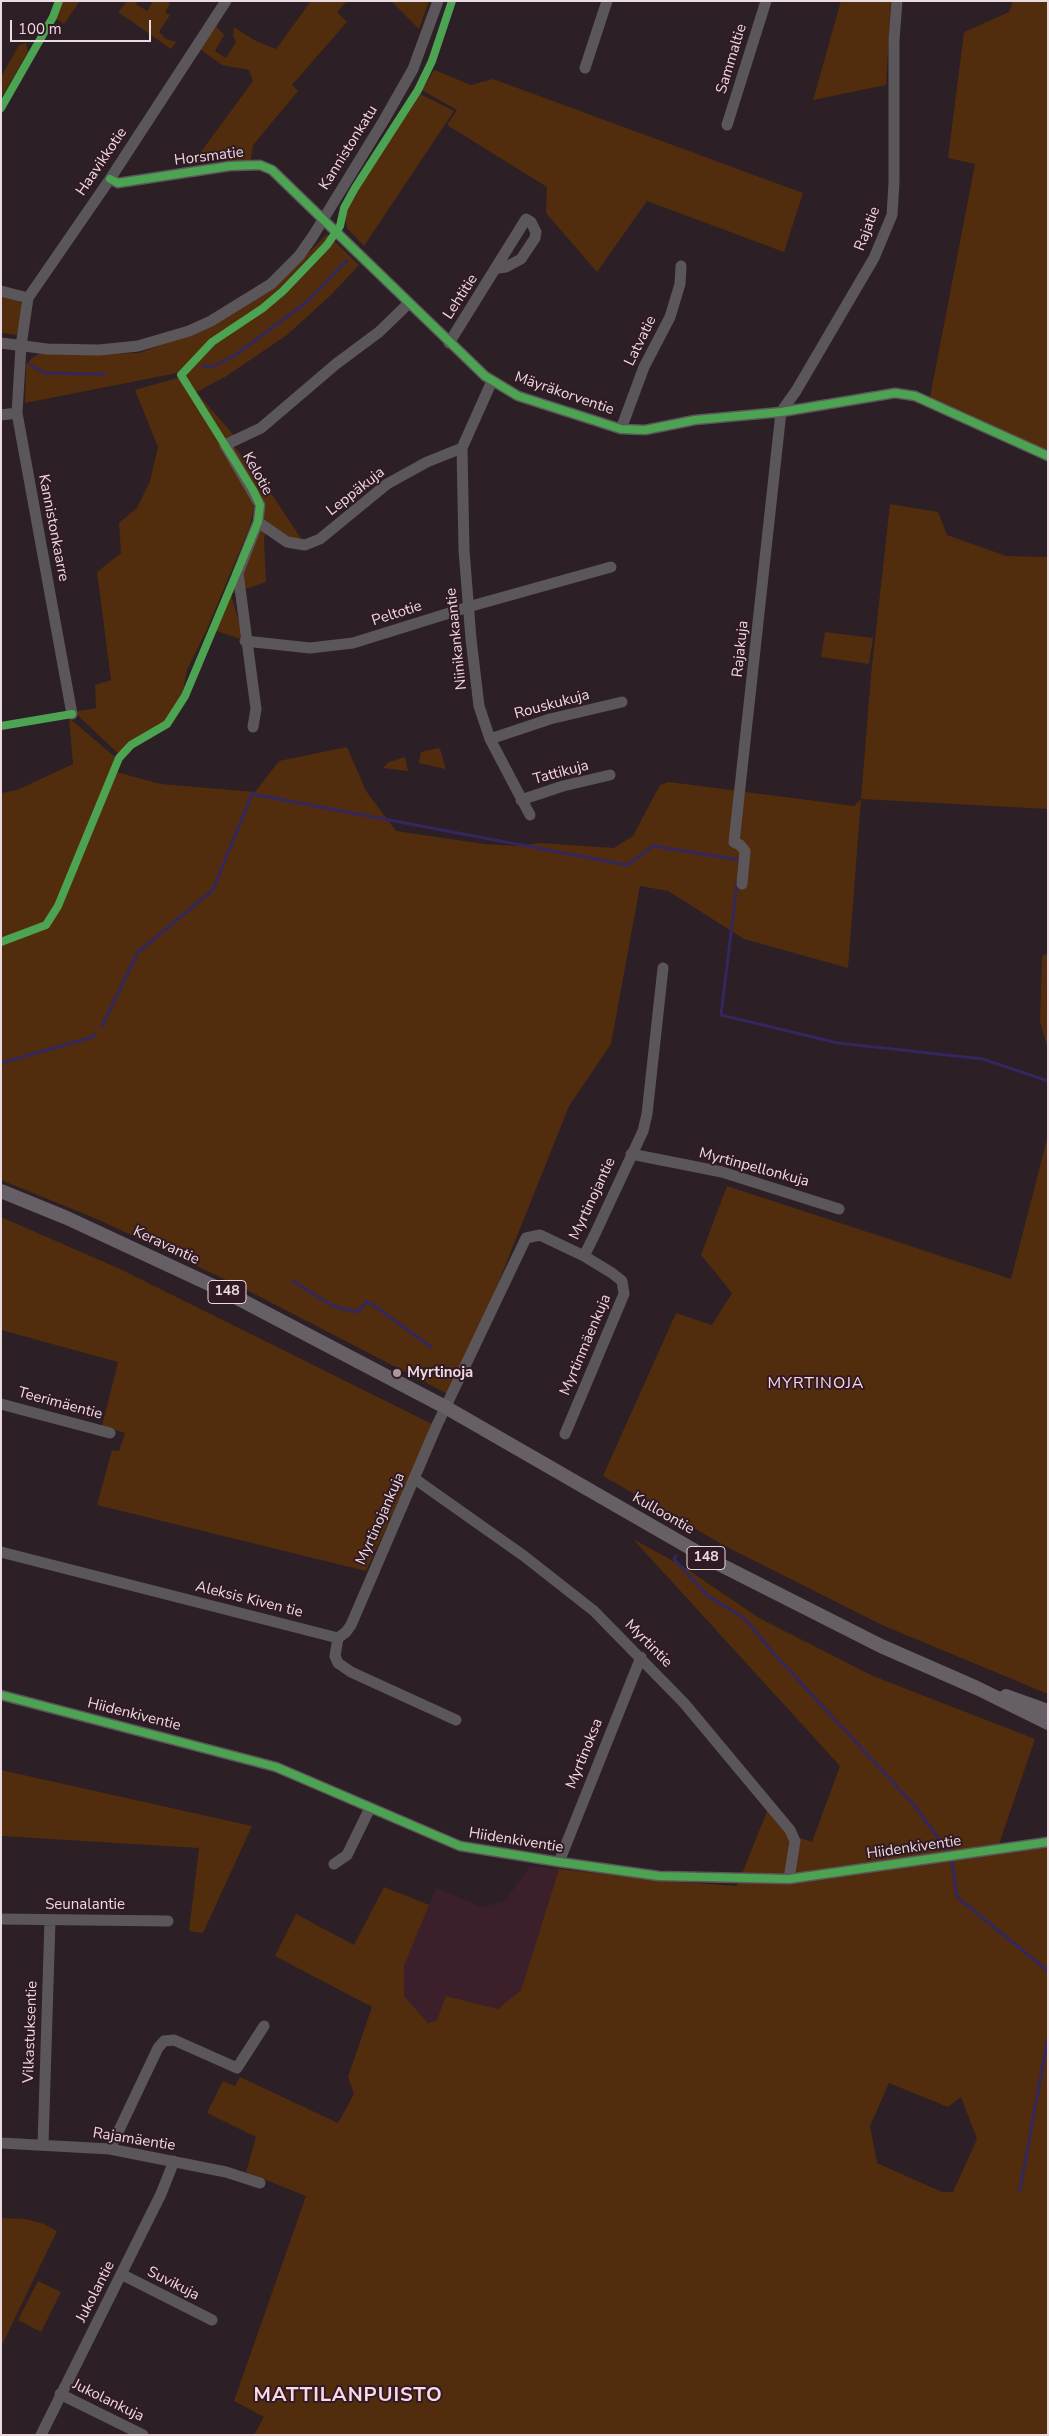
<!DOCTYPE html>
<meta charset="utf-8">
<style>
body{margin:0}
#map{position:relative;width:1049px;height:2436px;overflow:hidden;background:#2c1f25;font-family:"Nunito Sans",sans-serif}
canvas{display:block}
.frame{position:absolute;inset:0;border:2px solid #ebdae0;pointer-events:none}
.scale{position:absolute;left:10px;top:20px;width:141px;height:22px;box-sizing:border-box;border:2px solid #ebdae0;border-top:0;padding-left:6px;font-size:15px;line-height:18px;white-space:nowrap;color:#ebdae0;-webkit-text-stroke:4px #311a24;paint-order:stroke}
</style>
<div id="map">
<canvas width="1049" height="2436"></canvas>
<div class="frame"></div>
<div class="scale">100 m</div>
</div>
<script>
const context = document.querySelector('canvas').getContext('2d');
context.lineJoin = 'round';
function paint(path, color) { context.fillStyle = color; context.fill(path, 'evenodd'); }
const shape = rows => new Path2D(rows.map(r => 'M' + r).join(''));
function trace(path, color, width, dash) { context.strokeStyle = color; context.lineWidth = width; context.lineCap = dash ? 'butt' : 'round'; context.setLineDash(dash || []); context.stroke(path); }
function write(font, color, halo, rows, align = 'center') {
  context.font = font + ' "Nunito Sans",sans-serif'; context.lineWidth = 4; context.setLineDash([]); context.textBaseline = 'middle'; context.strokeStyle = halo; context.fillStyle = color; for (const [text, x, y, turn = 0] of rows) {
    context.save(); context.translate(x, y); context.rotate((+turn || 0) * Math.PI / 180); context.textAlign = isNaN(turn) ? turn : align; if (halo) context.strokeText(text, 0, 0); context.fillText(text, 0, 0); context.restore();
  }
}
paint(shape([
 [530,1866,559,1869,521,1990,498,2009,447,1996,437,2020,428,2023,404,1996,404,1966,436,1888,482,1907,505,1901]
]), '#3b202b');
paint(shape([
 [60,1,80,1,64,24,54,18],
 [127,1,138,1,136,4,147,11,153,1,167,1,170,4,165,12,170,15,159,32,166,39,176,42,171,49,118,12],
 [311,1,347,1,337,12,347,22,292,85,298,91,253,145,250,165,222,160,192,164,253,81,249,70,222,65,200,49,216,26,224,35,215,51,226,58,236,42,233,36,234,27,254,40,276,49],
 [391,1,429,1,419,29],
 [841,1,891,1,886,85,813,100],
 [1013,1,1048,1,1048,451,930,397,975,164,948,158,964,32,1009,12],
 [26,43,28,52,1,98,1,77,19,45],
 [434,70,471,85,493,79,803,193,784,252,647,201,597,272,546,213,547,187,447,125,457,110,422,90],
 [418,93,454,111,364,246,347,228,345,216,348,201],
 [327,234,359,265,332,294,287,335,225,377,195,393,182,372,25,403,26,365,32,358,39,354,139,353,213,326,273,289],
 [1,294,23,304,17,335,1,333],
 [180,377,250,491,254,508,249,529,207,629,187,670,182,696,170,724,120,755,74,712,96,708,95,685,111,680,97,572,121,553,119,523,137,508,150,481,158,447,135,390],
 [198,394,236,438,230,441,273,496,304,543,266,532,264,538,266,582,231,594,244,640,211,629,252,532,257,530,255,492,196,395],
 [890,504,938,512,947,535,1006,556,1048,557,1048,809,861,799,848,968,744,939,668,891,640,886,611,1044,569,1106,456,1389,446,1393,241,1287,97,1219,1,1180,1,793,17,790,73,764,69,718,115,757,57,905,46,926,59,907,116,772,161,784,255,792,279,761,347,747,366,791,396,831,484,844,519,846,540,843,614,848,633,836,660,785,669,782,854,806,861,799,871,675],
 [825,632,873,638,869,664,821,657],
 [438,748,440,749,446,769,419,763,421,752],
 [405,757,408,771,383,768,389,762],
 [1048,953,1048,1049,1040,1022,1042,956],
 [1048,1135,1048,1694,882,1625,727,1547,603,1476,676,1313,712,1325,732,1293,701,1255,727,1186,1011,1279],
 [1,1217,120,1269,434,1425,366,1571,97,1505,112,1450,119,1451,125,1433,102,1426,118,1362,1,1330],
 [633,1539,684,1567,759,1618,873,1676,1035,1739,998,1847,1048,1843,1048,2435,254,2435,264,2417,234,2401,306,2196,246,2172,256,2137,207,2113,223,2081,235,2086,240,2077,338,2123,354,2094,348,2077,372,2007,275,1956,296,1914,354,1945,384,1887,429,1905,404,1966,404,1996,428,2023,437,2020,446,1996,498,2009,521,1990,559,1869,666,1881,737,1886,768,1809,788,1834,812,1842,840,1766],
 [889,2083,948,2107,961,2097,977,2139,953,2192,942,2192,877,2163,870,2126],
 [1,1770,252,1826,203,1933,189,1931,199,1848,1,1836],
 [1,2218,26,2219,44,2224,57,2231,1,2347],
 [38,2281,61,2292,41,2332,18,2320]
]), '#512d0d');
trace(shape([
 [30,365,45,373,105,374],
 [203,366,212,367,234,356,308,301,347,260],
 [737,883,721,1015,838,1043,983,1059,1048,1081],
 [102,1026,138,952,213,890,252,794,627,865,653,846,740,860,739,862],
 [1,1063,93,1037,95,1034],
 [293,1281,331,1305,348,1310,358,1312,366,1302,372,1304,431,1347],
 [676,1556,674,1559,708,1596,745,1619,777,1657,914,1805,948,1851],
 [952,1861,957,1897,1048,1971],
 [1020,2190,1048,2037]
]), '#33275e', 3);
trace(shape([
 [585,68,607,1],
 [727,125,766,1],
 [110,179,118,183,230,166,260,165,272,170,485,376,518,396,621,429,645,430,695,420,781,412,895,393,915,396,1048,456],
 [1,291,28,298],
 [1,343,47,349,99,350,138,346,189,331,211,321,271,284,299,256,313,236,384,120,413,69,438,1],
 [449,343,526,219,531,222,536,232,535,238,521,259,506,267,498,268],
 [781,412,796,391,874,258,892,215,894,183,894,40,897,1],
 [1,415,17,413],
 [621,429,644,367,670,317,680,284,681,266],
 [462,448,464,550,471,639,479,706,490,739,530,815],
 [258,522,287,542,305,545,320,539,387,484,427,462,462,448,492,381],
 [245,641,310,648,353,643,475,605,611,567],
 [72,714,17,413,21,346,28,298,110,179,226,1],
 [253,727,256,709,238,573,258,522,260,505,225,445,261,428,336,364,379,332,409,303],
 [490,739,550,719,622,702],
 [521,800,563,786,610,775],
 [742,884,745,851,740,845,734,842,781,412],
 [631,1154,722,1172,839,1209],
 [1,1404,110,1433],
 [565,1434,624,1294,622,1281,612,1273,584,1256],
 [415,1479,524,1556,594,1611,684,1703,790,1830,795,1841,789,1879],
 [1,1552,338,1638],
 [338,1638,346,1632,351,1625,437,1425,526,1238,540,1235,584,1256,594,1236,643,1131,647,1114,663,968],
 [338,1638,335,1656,338,1663,351,1672,456,1720],
 [1,1695,276,1767,460,1846,559,1862,659,1876,789,1879,1048,1842],
 [559,1862,641,1657],
 [334,1864,347,1855,370,1808],
 [1,1919,168,1921],
 [1,2143,110,2149,226,2172,260,2183],
 [43,2145,50,1920],
 [110,2149,158,2048,164,2041,174,2040,237,2068,264,2026],
 [121,2274,212,2320],
 [60,2394,143,2435],
 [41,2435,161,2194,174,2161]
]), '#5b565a', 11);
trace(shape([
 [1,1191,67,1218,222,1290,447,1408,711,1560,881,1646,977,1688,1048,1723],
 [1006,1696,1048,1711]
]), '#666066', 14);
trace(shape([
 [1,108,53,17,59,1],
 [110,179,118,183,230,166,260,165,272,170,485,376,518,396,621,429,645,430,695,420,781,412,895,393,915,396,1048,456],
 [1,726,72,714],
 [1,942,46,925,58,906,119,758,131,745,167,724,185,696,258,522,260,505,253,490,181,375,212,342,263,308,283,291,327,245,340,226,344,208,355,188,418,90,432,61,452,1],
 [1,1695,276,1767,460,1846,559,1862,659,1876,789,1879,1048,1842]
]), '#4ca352', 8);
for (const [x, y, r, color] of [
 [397,1373,5,"#a8999f"]
]) { const dot = new Path2D(); dot.arc(x, y, r, 0, 2 * Math.PI); context.fillStyle = color; context.fill(dot); trace(dot, '#311a24', 2); }
for (const [x, y, w] of [
 [227,1292,38],
 [706,1558,38]
]) { const box = new Path2D(); box.roundRect(x - w / 2, y - 11.5, w, 23, 4); context.fillStyle = '#311a24'; context.fill(box); trace(box, '#ebdae0', 1); }
write('bold 14px', '#ebdae0', null, [
 ["148",227,1292],
 ["148",706,1558]
]);
write('15px', '#ebdae0', '#311a24', [
 ["Sammaltie",732,59,-73],
 ["Kannistonkatu",349,148,-58],
 ["Horsmatie",209,157,-7],
 ["Haavikkotie",102,162,-56],
 ["Rajatie",868,229,-69],
 ["Lehtitie",461,297,-57],
 ["Latvatie",641,341,-64],
 ["Mäyräkorventie",564,394,19],
 ["Kelotie",257,474,61],
 ["Leppäkuja",356,492,-38],
 ["Kannistonkaarre",53,528,79],
 ["Peltotie",397,614,-18],
 ["Niinikankaantie",457,639,-96],
 ["Rajakuja",741,649,-84],
 ["Rouskukuja",552,705,-15],
 ["Tattikuja",561,773,-15],
 ["Myrtinpellonkuja",754,1168,15],
 ["Myrtinojantie",593,1199,-65],
 ["Keravantie",166,1246,25],
 ["Myrtinmäenkuja",586,1345,-67],
 ["Teerimäentie",60,1404,15],
 ["Kulloontie",663,1514,30],
 ["Myrtinojankuja",381,1519,-66],
 ["Aleksis Kiven tie",249,1600,14],
 ["Myrtintie",648,1644,45],
 ["Hiidenkiventie",134,1715,14],
 ["Myrtinoksa",585,1754,-68],
 ["Hiidenkiventie",516,1841,9],
 ["Hiidenkiventie",914,1848,-8],
 ["Seunalantie",85,1905],
 ["Vilkastuksentie",31,2032,-88],
 ["Rajamäentie",134,2140,9],
 ["Suvikuja",173,2284,27],
 ["Jukolantie",96,2292,-63],
 ["Jukolankuja",108,2401,26]
]);
write('bold 15px', '#ebdae0', '#311a24', [
 ["Myrtinoja",407,1373]
], 'left');
context.letterSpacing = '1px';
write('16px', '#fad9e5', '#311a24', [
 ["MYRTINOJA",816,1384]
]);
context.letterSpacing = '0px';
context.letterSpacing = '1px';
write('bold 20px', '#fad9e5', '#311a24', [
 ["MATTILANPUISTO",348,2396]
]);
context.letterSpacing = '0px';
</script>
